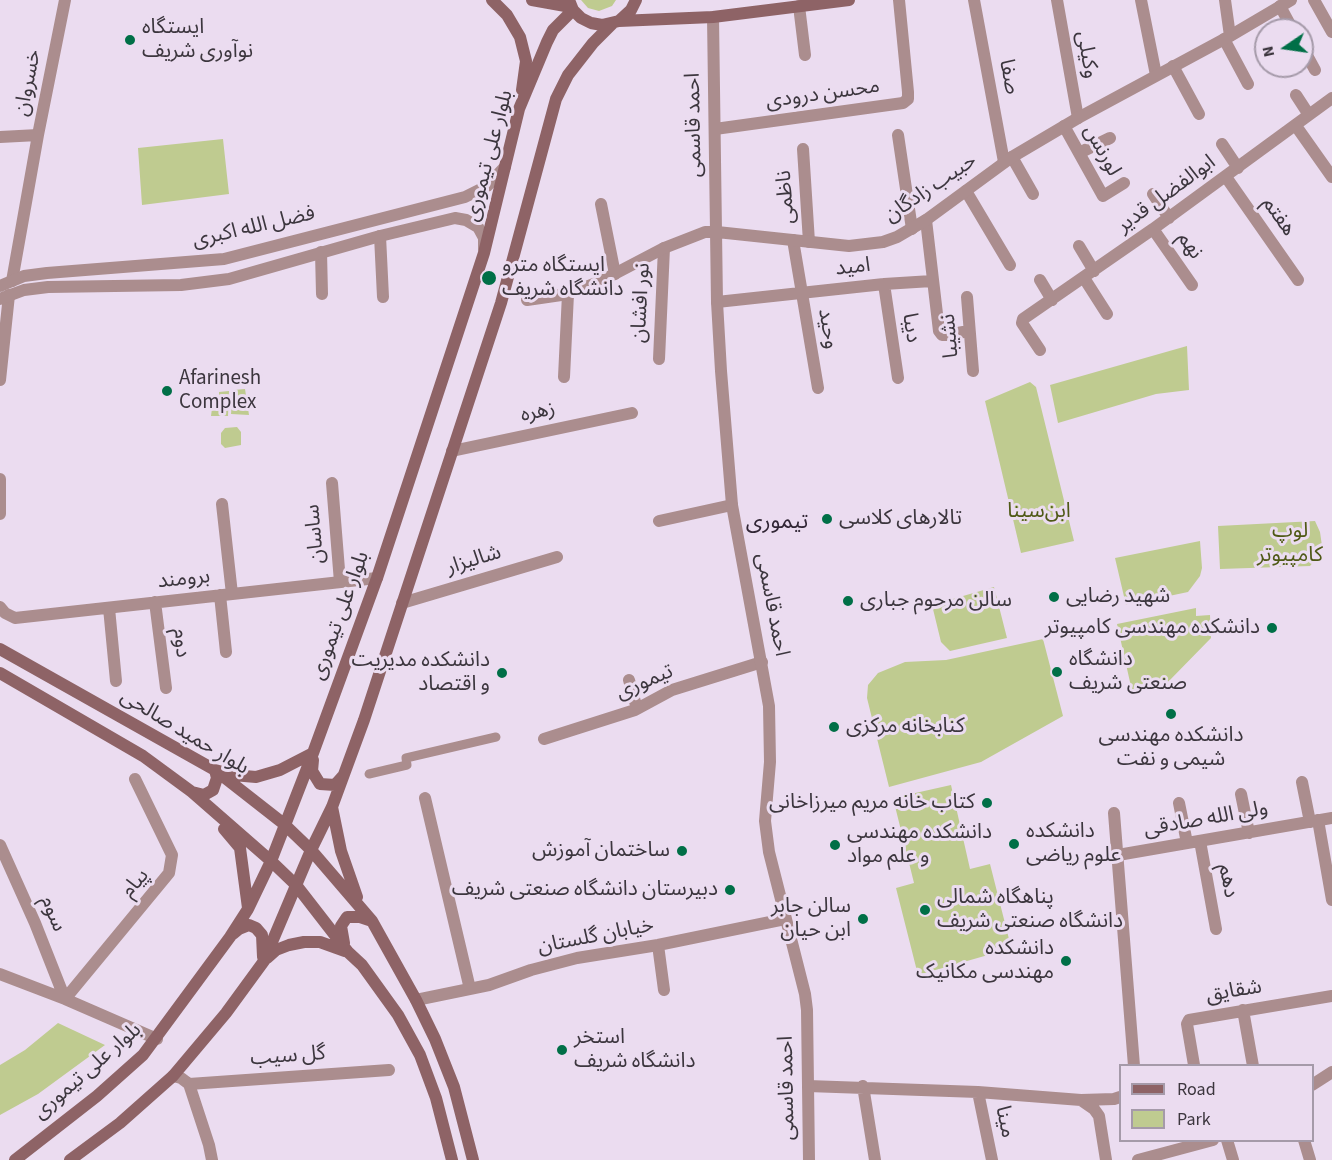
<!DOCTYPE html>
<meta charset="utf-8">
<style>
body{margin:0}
#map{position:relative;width:1332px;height:1160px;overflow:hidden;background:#ebdcf0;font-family:"Source Sans 3",sans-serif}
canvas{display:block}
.legend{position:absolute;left:1119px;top:1064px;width:195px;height:78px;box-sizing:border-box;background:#ebdcf0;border:2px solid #a59aa9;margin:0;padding:8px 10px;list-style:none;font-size:18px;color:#3c363e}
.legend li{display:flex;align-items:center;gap:12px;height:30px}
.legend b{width:30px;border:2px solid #a59aa9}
.north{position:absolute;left:1254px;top:18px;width:60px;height:60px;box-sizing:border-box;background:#ebdcf0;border:2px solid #a59aa9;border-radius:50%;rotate:257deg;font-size:16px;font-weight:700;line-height:24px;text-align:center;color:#3c363e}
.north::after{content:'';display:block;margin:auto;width:21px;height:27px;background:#006f47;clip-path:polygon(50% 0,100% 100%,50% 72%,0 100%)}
</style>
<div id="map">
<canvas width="1332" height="1160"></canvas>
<ul class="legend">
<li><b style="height:8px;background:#8e6366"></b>Road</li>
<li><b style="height:16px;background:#bfcb90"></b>Park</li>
</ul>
<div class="north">N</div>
</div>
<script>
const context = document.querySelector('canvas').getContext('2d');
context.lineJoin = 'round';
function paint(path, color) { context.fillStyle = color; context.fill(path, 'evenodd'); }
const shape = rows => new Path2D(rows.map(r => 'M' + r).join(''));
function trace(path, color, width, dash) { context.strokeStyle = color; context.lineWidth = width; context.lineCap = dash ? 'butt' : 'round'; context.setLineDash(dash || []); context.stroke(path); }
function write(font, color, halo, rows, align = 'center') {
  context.font = font + ' "Source Sans 3","Noto Sans Arabic",sans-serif'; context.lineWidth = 6; context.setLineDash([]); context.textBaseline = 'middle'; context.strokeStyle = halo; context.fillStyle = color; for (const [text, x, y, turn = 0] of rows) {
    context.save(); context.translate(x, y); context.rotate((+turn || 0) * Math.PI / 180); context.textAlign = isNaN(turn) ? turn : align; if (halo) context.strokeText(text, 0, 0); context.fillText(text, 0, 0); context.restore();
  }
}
paint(shape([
 [581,0,616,0,612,6,599,11,588,8],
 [223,139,229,194,142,205,138,148],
 [1187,346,1189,390,1156,394,1058,423,1050,385],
 [1030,382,1036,387,1074,541,1021,553,985,401],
 [245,389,249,415,231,414,233,390],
 [229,391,228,416,211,416,213,401,219,400,219,392],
 [237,427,241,432,241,445,225,448,221,444,221,433,225,428],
 [1315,521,1320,532,1322,546,1318,556,1310,566,1220,569,1218,526],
 [1200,541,1202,568,1200,576,1188,592,1126,605,1115,558],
 [994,587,1007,638,950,651,941,642,932,605],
 [1196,608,1196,616,1210,615,1211,638,1168,682,1132,691,1117,624],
 [1043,639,1063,716,981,762,889,787,867,698,868,685,878,673,905,662,946,660],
 [951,785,970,869,990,864,1010,943,994,948,995,953,918,975,896,888,914,883,893,798],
 [58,1023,105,1045,38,1094,0,1115,0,1065,25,1050]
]), '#bfcb90');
trace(shape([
 [369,774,407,765,406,758,496,737]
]), '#ab8d8e', 9);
trace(shape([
 [974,0,1004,162],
 [1057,0,1078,118],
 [1141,0,1156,75],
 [1225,0,1230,36],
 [1314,0,1332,32],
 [799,6,805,55],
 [1280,6,1293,30],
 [1224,39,1248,84],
 [1302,46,1315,70],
 [1173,66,1199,114],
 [1296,95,1309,115],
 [1064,126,1103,196,1124,183],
 [1296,126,1332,177],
 [715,129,903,103,908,99,908,92,899,0],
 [898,135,912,229],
 [0,137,38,135],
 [1222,144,1238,168],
 [803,149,809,242],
 [1079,153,1110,138],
 [1012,157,1033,194],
 [1226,177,1298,280],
 [966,191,1010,265],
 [1153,194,1169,218],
 [601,204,615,274],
 [926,220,939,331,942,335,946,335,969,331],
 [1153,229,1192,285],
 [380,236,383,297],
 [793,240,818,388],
 [1079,246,1094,271],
 [321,252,322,294],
 [1084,278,1107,314],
 [1040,280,1052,300],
 [12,281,38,135,65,0],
 [884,284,898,378],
 [967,297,973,371],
 [717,302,884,284,932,281],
 [1040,350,1022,323,1023,319,1153,229,1332,98],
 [659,359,664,248],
 [564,377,568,294],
 [0,380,9,295],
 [452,451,632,413],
 [0,479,0,514],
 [332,483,340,582],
 [222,504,232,594],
 [659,521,732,505],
 [220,595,226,652],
 [155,602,166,688],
 [402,603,557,557],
 [0,607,5,613,15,618,377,578],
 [109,608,116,681],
 [629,680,637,709],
 [544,739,635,710,672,690,762,662],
 [1302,782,1310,822],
 [1241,794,1249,833],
 [425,798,470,989],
 [1179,803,1187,843],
 [1114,813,1134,1066],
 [1318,820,1332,900],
 [1200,841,1216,929],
 [0,845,35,923,65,999,169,873,172,855,135,779],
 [1118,855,1332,818],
 [658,945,664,990],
 [0,974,65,999,157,1039],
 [416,1000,489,985,531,970,577,958,658,945,785,919],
 [1243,1010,1253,1066],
 [1194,1065,1187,1024,1189,1020,1332,996],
 [173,1076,181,1078,189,1084,209,1145,212,1160],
 [189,1084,389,1070],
 [1312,1085,1332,1072],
 [808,1086,978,1092,1081,1100,1114,1099,1120,1097],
 [863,1086,875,1160],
 [978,1092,992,1160],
 [1081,1100,1094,1109,1099,1116,1106,1160],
 [1227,1140,1233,1160],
 [1304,1140,1310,1160],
 [1138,1160,1213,1140]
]), '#ab8d8e', 12);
trace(shape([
 [713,17,717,302,721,371,732,505,769,706,770,762,765,821,769,852,805,994,807,1010,809,1160],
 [0,286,24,276,47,273,224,259,465,197,487,186,505,167],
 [0,299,24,290,48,287,181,285,229,279,380,236,455,218,466,220,478,227,484,238,484,249],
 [527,300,568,294,601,281,664,248,705,232,717,232,849,246,883,242,897,237,926,220,1012,157,1078,118,1230,36,1291,0]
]), '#ab8d8e', 12);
trace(shape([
 [492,0,507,15,520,37,526,61,522,90],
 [532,0,571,7],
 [569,0,573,10,581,18,591,23,602,25,619,21,631,10,636,0],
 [619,21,713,17,849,0],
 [0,649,215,770,284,824,311,850,372,921,416,1000,435,1039,454,1087,473,1160],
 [0,673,143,756,192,792,271,861,296,885,348,952,362,965,398,1015,420,1055,436,1098,452,1160],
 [313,760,312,771,320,784,335,785,343,776],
 [192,792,204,795,213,790,217,778,215,770,233,775,256,777,280,770,313,753],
 [332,807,341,851,357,897],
 [224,829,240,848,248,908],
 [233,934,239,929,249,925,256,928,262,935,263,957],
 [344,943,341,926,347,917,360,917,372,921],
 [267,958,276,950,289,945,304,942,320,942,345,951],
 [15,1160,97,1096,143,1055,230,937,248,909,271,861,313,753,377,578,484,253,519,109,547,42,553,30,573,10],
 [70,1160,120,1123,173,1076,226,1013,264,961,311,850,332,807,364,720,501,303,556,99,568,75,593,43,613,23]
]), '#8e6366', 12);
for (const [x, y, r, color] of [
 [130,40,6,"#006f47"],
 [489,278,8,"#006f47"],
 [167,391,6,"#006f47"],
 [827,519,6,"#006f47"],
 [1054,597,6,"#006f47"],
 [848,601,6,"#006f47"],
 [1272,628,6,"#006f47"],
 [1057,672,6,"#006f47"],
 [502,673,6,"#006f47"],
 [1171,714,6,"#006f47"],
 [834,727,6,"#006f47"],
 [987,803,6,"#006f47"],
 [1014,844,6,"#006f47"],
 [835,845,6,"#006f47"],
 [682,851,6,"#006f47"],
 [730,890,6,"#006f47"],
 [925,910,6,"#006f47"],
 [863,919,6,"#006f47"],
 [1066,961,6,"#006f47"],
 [562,1050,6,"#006f47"]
]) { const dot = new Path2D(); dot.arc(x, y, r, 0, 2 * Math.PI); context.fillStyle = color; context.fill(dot); trace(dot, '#ebdcf0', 2); }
write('21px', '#3c363e', '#ebdcf0', [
 ["ایستگاه",142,28],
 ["نوآوری شریف",142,52],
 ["ایستگاه مترو",502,266],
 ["دانشگاه شریف",502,290],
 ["Afarinesh",179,379],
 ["Complex",179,403],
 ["تالارهای کلاسی",839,519],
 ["شهید رضایی",1066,597],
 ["سالن مرحوم جباری",860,601],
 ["دانشکده مهندسی کامپیوتر",1260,628,"right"],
 ["دانشگاه",1069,660],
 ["صنعتی شریف",1069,684],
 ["دانشکده مدیریت",490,661,"right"],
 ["و اقتصاد",490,685,"right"],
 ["کنابخانه مرکزی",846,727],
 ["دانشکده مهندسی",1171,736,"center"],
 ["شیمی و نفت",1171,760,"center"],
 ["کتاب خانه مریم میرزاخانی",975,803,"right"],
 ["دانشکده",1026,832],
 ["علوم ریاضی",1026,856],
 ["دانشکده مهندسی",847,833],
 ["و علم مواد",847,857],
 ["ساختمان آموزش",670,851,"right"],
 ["دبیرستان دانشگاه صنعتی شریف",718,890,"right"],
 ["پناهگاه شمالی",937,898],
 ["دانشگاه صنعتی شریف",937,922],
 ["سالن جابر",851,907,"right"],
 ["ابن حیان",851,931,"right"],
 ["دانشکده",1054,949,"right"],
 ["مهندسی مکانیک",1054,973,"right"],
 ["استخر",574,1038],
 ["دانشگاه شریف",574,1062]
], 'left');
write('21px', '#3c363e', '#ebdcf0', [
 ["وکیلی",1086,55,80],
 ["صفا",1008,77,79],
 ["خسروان",29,83,-79],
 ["محسن درودی",823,95,-8],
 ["احمد قاسمی",695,125,-91],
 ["لورنس",1101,151,61],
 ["بلوار علی تیموری",490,156,-75],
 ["حبیب زادگان",931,189,-34],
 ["ابوالفضل قدیر",1167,195,-36],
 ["ناظمی",787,197,-94],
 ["هفتم",1278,217,55],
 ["فضل الله اکبری",254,228,-13],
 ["نهم",1189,246,55],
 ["امید",853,268,-6],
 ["نور افشان",642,303,-87],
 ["دیبا",910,328,81],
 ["وحید",827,329,80],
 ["نشیبا",951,336,-95],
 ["زهره",538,413,-12],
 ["ساسان",316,534,-95],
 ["شالیزار",474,561,-17],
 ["برومند",184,580,-6],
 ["احمد قاسمی",771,605,79],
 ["بلوار علی تیموری",341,616,-70],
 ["دوم",180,643,83],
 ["تیموری",645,683,-23],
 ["بلوار حمید صالحی",184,733,31],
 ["ولی الله صادقی",1206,820,-10],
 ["دهم",1227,881,79],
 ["پیام",136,884,-50],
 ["سوم",52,914,67],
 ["خیابان گلستان",596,937,-11],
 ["شقایق",1234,992,-9],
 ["گل سیب",288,1057,-4],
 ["بلوار علی تیموری",88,1072,-41],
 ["احمد قاسمی",788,1088,-91],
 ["مینا",1004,1122,78]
]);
write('21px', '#4f5916', '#ebdcf0', [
 ["ابن‌سینا",1039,512],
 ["لوپ",1290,532],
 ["کامپیوتر",1290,556]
]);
write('22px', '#312635', '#ebdcf0', [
 ["تیموری",777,523]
]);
</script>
